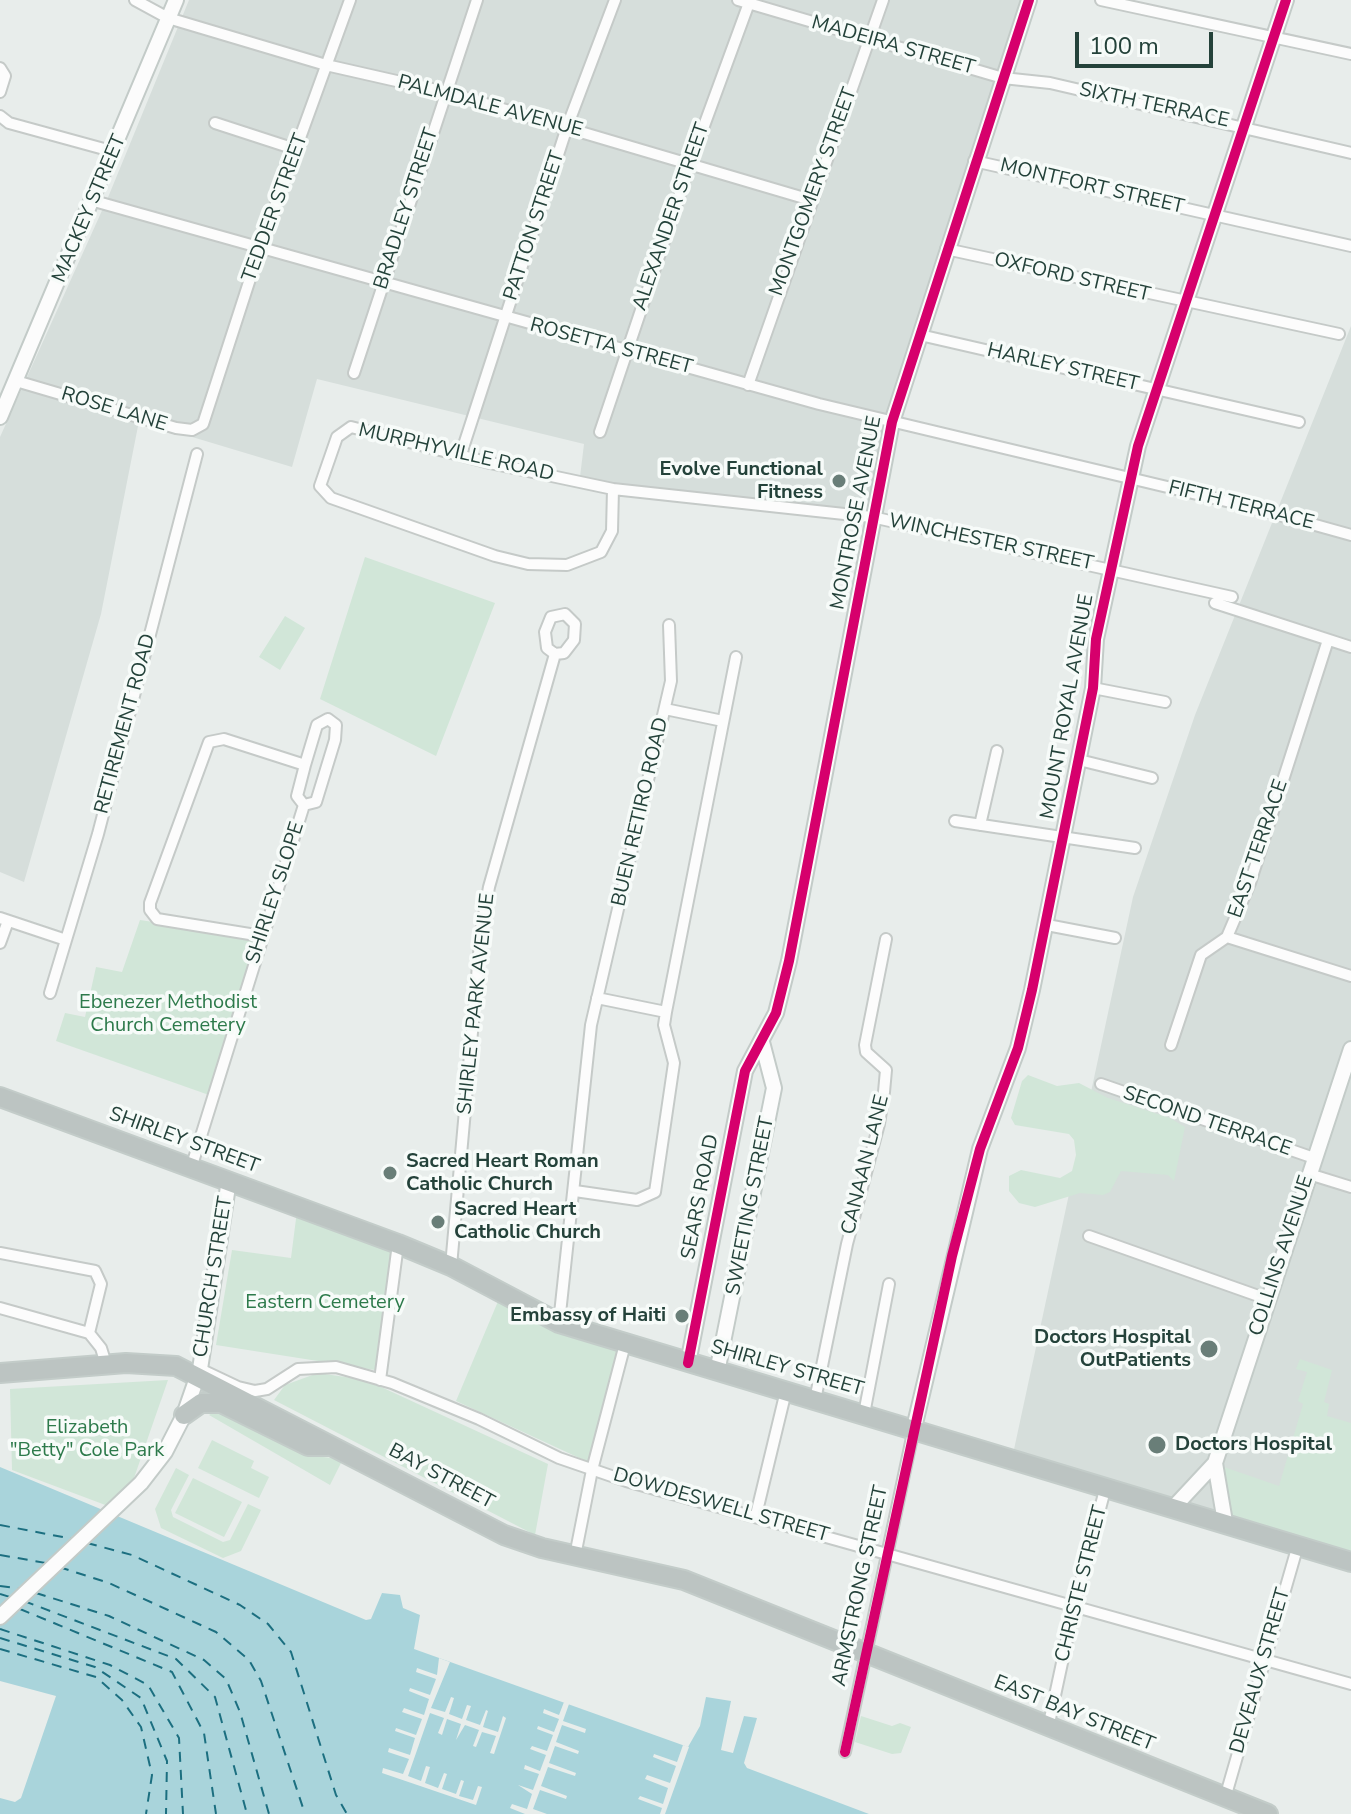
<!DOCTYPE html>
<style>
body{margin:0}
#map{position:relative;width:1351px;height:1814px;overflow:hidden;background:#e8edeb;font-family:"Nunito Sans",sans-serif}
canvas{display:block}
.scale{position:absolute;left:1075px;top:32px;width:138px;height:36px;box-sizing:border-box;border:4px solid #24423a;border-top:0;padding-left:10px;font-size:24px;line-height:28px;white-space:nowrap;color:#24423a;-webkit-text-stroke:6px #f7fbf9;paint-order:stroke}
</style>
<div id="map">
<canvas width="1351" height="1814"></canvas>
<div class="scale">100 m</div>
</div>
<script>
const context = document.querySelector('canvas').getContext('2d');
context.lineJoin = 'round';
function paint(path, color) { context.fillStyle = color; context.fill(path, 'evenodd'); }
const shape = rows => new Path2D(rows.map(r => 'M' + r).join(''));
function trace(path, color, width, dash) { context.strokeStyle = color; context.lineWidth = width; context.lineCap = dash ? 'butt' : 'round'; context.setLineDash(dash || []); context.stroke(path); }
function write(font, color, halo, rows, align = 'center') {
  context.font = font + ' "Nunito Sans",sans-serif'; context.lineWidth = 7; context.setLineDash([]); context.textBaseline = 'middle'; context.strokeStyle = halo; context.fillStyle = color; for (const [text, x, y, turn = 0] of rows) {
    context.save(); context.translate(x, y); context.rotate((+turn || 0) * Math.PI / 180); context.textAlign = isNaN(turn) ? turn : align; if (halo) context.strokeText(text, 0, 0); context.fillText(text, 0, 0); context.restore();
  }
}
paint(shape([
 [189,0,1022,0,885,417,867,513,622,487,580,477,584,444,317,379,292,467,139,421,101,614,24,882,0,872,0,437,109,195],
 [1351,326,1351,1555,1013,1454,1133,897,1195,715]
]), '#d6dedb');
paint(shape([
 [365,557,495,603,436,756,320,699],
 [285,616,305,628,280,670,259,657],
 [140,920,258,938,209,1095,56,1041,65,1013,85,1017,96,967,122,972],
 [1028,1075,1057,1086,1079,1083,1108,1098,1170,1118,1185,1127,1174,1181,1168,1175,1121,1171,1110,1192,1103,1195,1080,1193,1035,1207,1019,1203,1009,1191,1009,1176,1021,1170,1060,1178,1072,1171,1076,1155,1074,1140,1069,1134,1015,1125,1011,1118,1022,1081],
 [297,1211,393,1246,375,1370,216,1345,232,1250,291,1258],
 [499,1299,618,1348,588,1462,456,1401],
 [1300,1359,1332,1370,1324,1402,1329,1404,1327,1416,1351,1423,1351,1555,1228,1519,1221,1466,1279,1486,1303,1404,1298,1401,1307,1372,1296,1369],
 [318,1373,366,1380,548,1464,535,1535,274,1400,285,1385],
 [168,1380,134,1478,108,1506,12,1470,10,1389],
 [221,1407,313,1456,343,1459,330,1485,209,1415],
 [212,1440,254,1461,251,1468,269,1477,259,1498,198,1468],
 [176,1468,189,1475,171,1510,173,1517,223,1542,230,1540,248,1504,261,1510,241,1551,223,1558,161,1528,155,1509],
 [193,1478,242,1502,224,1537,175,1513],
 [861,1716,892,1726,900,1723,911,1727,901,1753,892,1754,855,1742]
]), '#d1e6d8');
paint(shape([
 [0,1467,366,1620,371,1619,382,1593,400,1595,403,1608,420,1615,414,1649,688,1747,700,1726,706,1697,731,1701,721,1750,733,1753,744,1716,757,1718,744,1763,747,1768,869,1814,0,1814,0,1798,15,1802,21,1798,56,1696,0,1681]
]), '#a9d4db');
paint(shape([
 [439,1658,450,1662,431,1708,445,1712,451,1697,454,1698,449,1714,462,1719,467,1705,471,1706,466,1720,480,1725,486,1710,488,1711,483,1727,498,1732,503,1716,506,1718,494,1754,490,1753,496,1736,482,1732,476,1747,473,1746,479,1730,465,1725,456,1740,461,1724,447,1719,442,1735,438,1733,444,1718,430,1713,408,1776,421,1781,426,1766,430,1767,425,1783,438,1788,444,1773,447,1774,442,1789,456,1794,461,1780,464,1781,459,1796,473,1800,478,1786,482,1787,476,1805,382,1773,383,1768,403,1774,409,1759,388,1752,389,1748,410,1755,415,1738,395,1731,396,1728,416,1735,422,1719,402,1712,404,1708,424,1715,429,1699,409,1691,410,1688,430,1695,436,1679,416,1672,417,1668,437,1675],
 [564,1702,569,1704,563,1721,586,1729,585,1733,562,1725,556,1742,579,1751,578,1754,555,1746,549,1763,576,1773,575,1776,548,1767,541,1786,567,1796,566,1799,540,1790,533,1809,547,1814,525,1814,510,1808,512,1804,527,1809,532,1794,518,1785,533,1790,539,1774,524,1769,525,1765,540,1771,546,1755,530,1749,532,1746,547,1751,553,1735,537,1729,538,1726,554,1732,559,1719,543,1713,544,1709,559,1715],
 [683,1745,689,1747,665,1814,660,1814,662,1808,638,1799,640,1796,663,1804,668,1788,645,1779,647,1775,670,1783,676,1766,653,1757,654,1754,677,1762]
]), '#e8edeb');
trace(shape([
 [0,1525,73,1539],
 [87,1543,132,1555,240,1605,268,1624,291,1652,336,1795,347,1814],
 [0,1555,46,1563],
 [59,1567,109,1583,216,1632,249,1660,261,1681,305,1814],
 [0,1586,22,1589],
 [36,1593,109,1616,204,1660,226,1679,240,1712,269,1814],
 [0,1594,10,1597],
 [24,1601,176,1659,215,1697,247,1814],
 [20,1609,172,1672,204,1733,216,1814],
 [0,1629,110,1665,148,1685,179,1738,183,1814],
 [0,1638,95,1667,141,1698,167,1761,166,1814],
 [0,1649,96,1677,122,1700,141,1727,152,1775,146,1814]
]), '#1c6f80', 2, [10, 8]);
const street = shape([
 [135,0,168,18,326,65,445,92,811,200],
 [738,0,1003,78,1050,83,1351,153],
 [1101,0,1351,54],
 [0,68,5,76,0,92],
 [0,116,9,123,115,152],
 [215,123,298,150],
 [974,161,1351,246],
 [94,201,819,404,1247,506,1351,535],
 [946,249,1339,334],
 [920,335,1299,422],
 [354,373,477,0],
 [16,381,176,428,192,430,203,424,260,248,350,0],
 [748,385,883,0],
 [600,432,690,164,749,3],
 [461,454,567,127,615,0],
 [613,489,490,463,351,427,337,437,320,486,331,498,495,556,528,564,567,565,601,552,612,531,613,489,872,517,1232,597],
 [1215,603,1351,647],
 [1093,688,1165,702],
 [665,709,723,721],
 [328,719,336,725,335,740,316,802,304,805,297,796,305,765,317,725,328,719],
 [1079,760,1152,778],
 [955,821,1135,848],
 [980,825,997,751],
 [0,918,66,940],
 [1047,925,1115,938],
 [262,936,157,919,150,910,150,903,209,742,224,739,305,765],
 [1227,937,1351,976],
 [0,943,8,921],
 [50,993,98,834,197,454],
 [666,1012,736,657],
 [1171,1045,1201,955,1227,937,1250,883,1328,640],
 [1101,1084,1314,1158],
 [192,1165,304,805],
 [1309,1174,1351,1187],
 [575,1191,637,1200,655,1192,674,1063,664,1025,666,1012,597,998],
 [1089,1236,1267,1299],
 [0,1253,95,1271,101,1284,89,1333],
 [451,1266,481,932,489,887,555,654,564,653,574,640,575,624,565,614,551,617,545,632,547,648,555,654],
 [0,1308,89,1333,101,1348,106,1364],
 [559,1323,591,1025,671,681,669,625],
 [200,1369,238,1387,255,1391,267,1389,298,1369,336,1367,392,1383,479,1419,559,1458,626,1481,1351,1684],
 [380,1380,398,1244],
 [815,1400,847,1244,879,1124,884,1092,886,1070,866,1052,865,1045,886,939],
 [864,1414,889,1284],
 [756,1515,786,1391],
 [575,1556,592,1470,625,1344],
 [1048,1728,1074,1607,1106,1486],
 [845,1752,914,1428],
 [1225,1798,1298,1545]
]);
const secondary = shape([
 [0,417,176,0],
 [688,1363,745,1071,776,1013,789,961,892,422,1029,0],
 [717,1372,774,1088,762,1042],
 [914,1428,980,1149,1018,1048,1032,990,1093,688,1096,639,1138,446,1286,0],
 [1215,1463,1225,1522],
 [1174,1507,1215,1463,1351,1049],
 [0,1617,141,1483,165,1452,184,1415,200,1369,229,1180]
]);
const highway = shape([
 [0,1097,398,1244,451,1266,559,1323,1351,1562],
 [0,1373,126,1363,176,1366,504,1535,542,1548,684,1580,1268,1814],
 [184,1415,201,1403,221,1403,308,1446,327,1446]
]);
trace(street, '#c5cac8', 14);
trace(secondary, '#c3cbc8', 18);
trace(highway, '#c3ccc9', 22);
trace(street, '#fcfcfc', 10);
trace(secondary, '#fcfcfc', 14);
trace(highway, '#bcc4c2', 18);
trace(shape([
 [688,1363,745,1071,776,1013,789,961,892,422,1029,0],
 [845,1752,952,1256,980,1149,1018,1048,1032,990,1093,688,1096,639,1138,446,1286,0]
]), '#d6006c', 10);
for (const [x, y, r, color] of [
 [839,481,8,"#697e78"],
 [390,1173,8,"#697e78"],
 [438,1222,8,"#697e78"],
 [682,1316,8,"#697e78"],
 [1209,1349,10,"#697e78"],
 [1157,1445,10,"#697e78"]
]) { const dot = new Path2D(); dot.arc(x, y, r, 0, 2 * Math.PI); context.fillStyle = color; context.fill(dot); trace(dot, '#f7fbf9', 3); }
write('20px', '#24423a', '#f7fbf9', [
 ["MADEIRA STREET",893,46,16],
 ["SIXTH TERRACE",1154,106,12],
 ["PALMDALE AVENUE",490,107,15],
 ["MONTFORT STREET",1092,187,13],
 ["MONTGOMERY STREET",814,192,-70],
 ["TEDDER STREET",276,208,-70],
 ["MACKEY STREET",90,209,-67],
 ["BRADLEY STREET",407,209,-72],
 ["ALEXANDER STREET",672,217,-71],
 ["PATTON STREET",535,226,-72],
 ["OXFORD STREET",1072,278,13],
 ["ROSETTA STREET",611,347,15],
 ["HARLEY STREET",1063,368,13],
 ["ROSE LANE",114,410,17],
 ["MURPHYVILLE ROAD",456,453,13],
 ["FIFTH TERRACE",1241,506,14],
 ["MONTROSE AVENUE",857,513,-79],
 ["WINCHESTER STREET",991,543,12],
 ["MOUNT ROYAL AVENUE",1068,707,-80],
 ["RETIREMENT ROAD",126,724,-75],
 ["BUEN RETIRO ROAD",641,812,-77],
 ["EAST TERRACE",1259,849,-71],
 ["SHIRLEY SLOPE",276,893,-72],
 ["SHIRLEY PARK AVENUE",477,1004,-84],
 ["SECOND TERRACE",1207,1122,19],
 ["SHIRLEY STREET",184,1141,20],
 ["CANAAN LANE",866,1165,-76],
 ["SEARS ROAD",701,1197,-79],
 ["SWEETING STREET",751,1206,-79],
 ["COLLINS AVENUE",1282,1256,-72],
 ["CHURCH STREET",214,1277,-81],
 ["SHIRLEY STREET",787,1369,16],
 ["BAY STREET",441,1477,28],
 ["DOWDESWELL STREET",721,1506,16],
 ["CHRISTE STREET",1082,1584,-76],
 ["ARMSTRONG STREET",861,1586,-78],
 ["DEVEAUX STREET",1261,1671,-74],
 ["EAST BAY STREET",1074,1714,22]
]);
write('bold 20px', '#24423a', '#f7fbf9', [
 ["Evolve Functional",823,470],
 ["Fitness",823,493],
 ["Sacred Heart Roman",406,1162,"left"],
 ["Catholic Church",406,1185,"left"],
 ["Sacred Heart",454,1210,"left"],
 ["Catholic Church",454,1233,"left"],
 ["Embassy of Haiti",666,1316],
 ["Doctors Hospital",1191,1338],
 ["OutPatients",1191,1361],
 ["Doctors Hospital",1175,1445,"left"]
], 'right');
write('20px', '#2d7a4b', '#f7fbf9', [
 ["Ebenezer Methodist",168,1003],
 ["Church Cemetery",168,1026],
 ["Eastern Cemetery",325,1303],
 ["Elizabeth",87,1428],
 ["\"Betty\" Cole Park",87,1451]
]);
</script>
